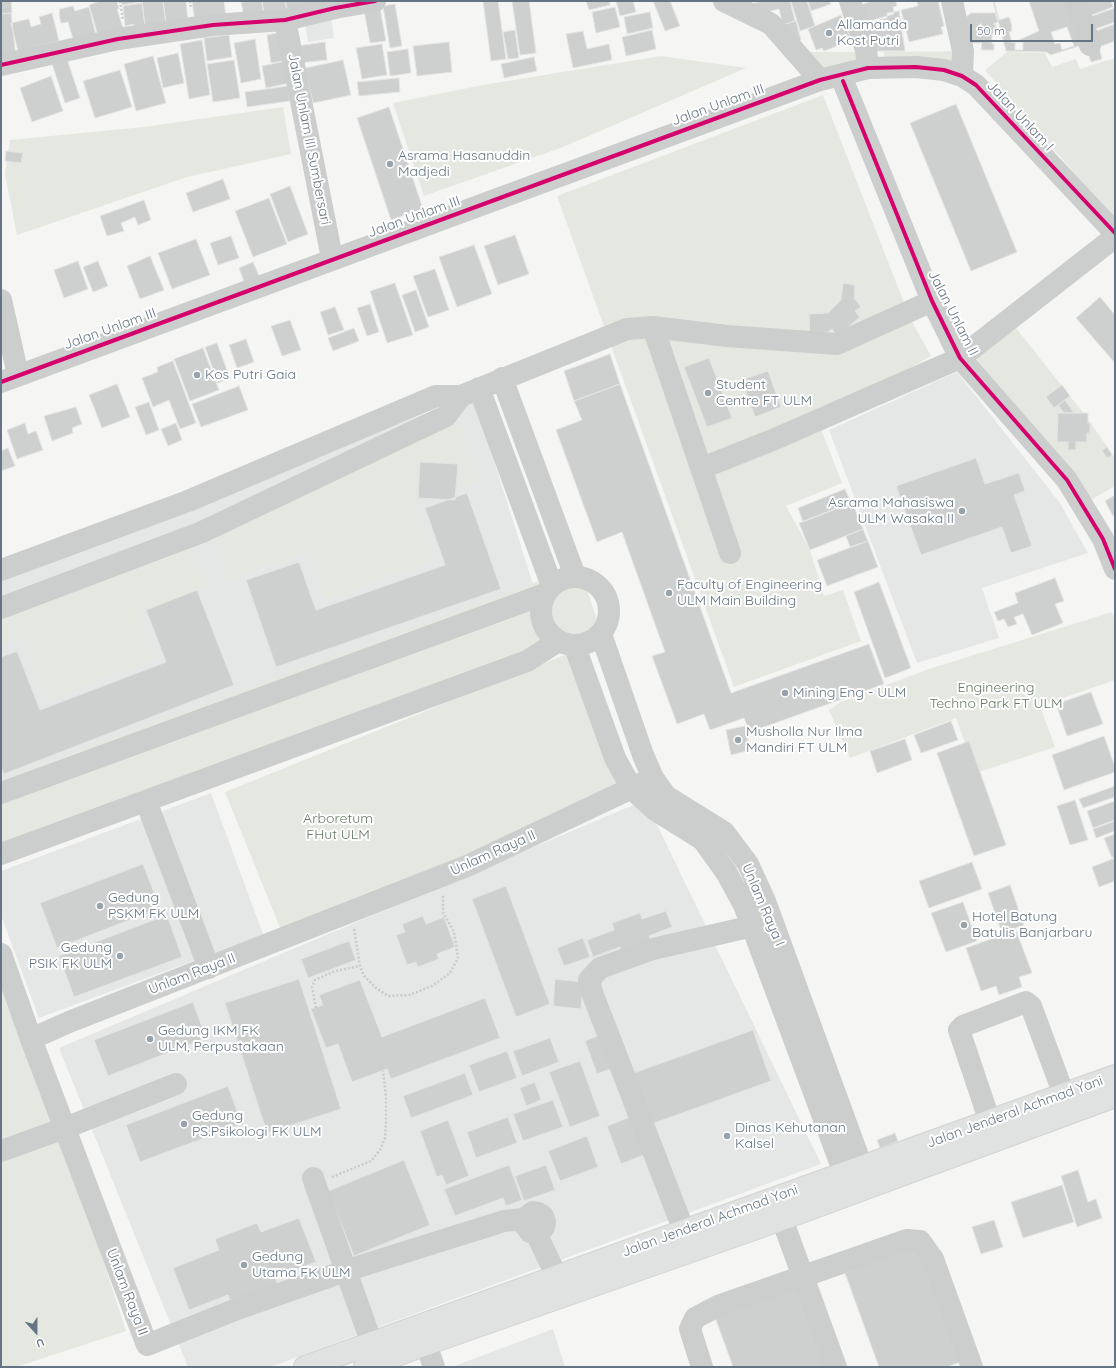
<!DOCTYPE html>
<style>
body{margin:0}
#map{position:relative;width:1116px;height:1368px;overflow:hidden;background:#f5f5f3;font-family:Quicksand,sans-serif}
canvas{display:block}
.frame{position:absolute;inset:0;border:2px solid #657583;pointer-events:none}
.north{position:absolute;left:16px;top:1312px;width:40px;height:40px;-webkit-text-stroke:3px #fff;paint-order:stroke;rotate:159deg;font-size:11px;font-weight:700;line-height:16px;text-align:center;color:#657583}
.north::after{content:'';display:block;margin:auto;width:14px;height:18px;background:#657583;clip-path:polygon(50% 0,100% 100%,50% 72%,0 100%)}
.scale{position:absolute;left:970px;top:24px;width:123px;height:18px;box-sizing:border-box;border:2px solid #657583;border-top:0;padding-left:5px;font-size:12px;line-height:14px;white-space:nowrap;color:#657583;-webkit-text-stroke:3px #fff;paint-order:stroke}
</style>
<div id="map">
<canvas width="1116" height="1368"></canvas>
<div class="frame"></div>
<div class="north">U</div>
<div class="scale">50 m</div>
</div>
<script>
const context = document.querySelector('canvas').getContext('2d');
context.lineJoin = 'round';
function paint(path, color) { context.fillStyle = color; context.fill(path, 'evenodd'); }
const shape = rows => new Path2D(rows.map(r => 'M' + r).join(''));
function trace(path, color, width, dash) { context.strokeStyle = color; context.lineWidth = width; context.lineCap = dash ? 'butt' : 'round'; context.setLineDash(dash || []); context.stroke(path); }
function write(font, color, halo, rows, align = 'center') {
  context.font = font + ' Quicksand,sans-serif'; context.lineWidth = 4; context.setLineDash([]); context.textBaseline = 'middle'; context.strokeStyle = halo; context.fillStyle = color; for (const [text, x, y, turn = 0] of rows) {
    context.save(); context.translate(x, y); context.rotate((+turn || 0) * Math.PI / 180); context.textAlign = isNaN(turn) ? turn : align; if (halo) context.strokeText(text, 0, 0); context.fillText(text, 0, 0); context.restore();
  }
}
paint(shape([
 [331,18,334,38,308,42,305,22],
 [957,372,1060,503,1088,553,982,588,999,638,917,663,829,430],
 [473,395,533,584,1,790,1,579],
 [211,793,264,937,252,939,39,1018,1,915,1,871],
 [645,800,821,1164,270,1367,188,1367,59,1048],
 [553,1329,565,1367,452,1367]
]), '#e5e6e6');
paint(shape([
 [959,51,958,63,884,61,884,52],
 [804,52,861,52,857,63,822,68],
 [1007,52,1045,53,1052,67,1076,59,1080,69,1115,58,1115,217,1113,218,985,70],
 [661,56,746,68,563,147,424,196,393,103,483,85],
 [823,95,910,318,931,356,818,421,842,483,786,506,810,550,824,596,843,590,861,641,734,687,557,196],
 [283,107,291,154,187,177,17,235,5,174,10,140,144,127],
 [1012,323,1085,415,1115,458,1115,486,1089,501,977,367,977,352],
 [459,421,481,479,414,504,434,559,326,600,307,551,228,580,204,517],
 [185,528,208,586,139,613,156,658,46,701,21,637,1,644,1,601],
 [580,566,601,634,1,861,1,779],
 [1112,612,1115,620,1115,680,1040,706,1055,747,976,773,956,718,850,758,829,710,841,702,929,669],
 [567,654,623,791,281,930,225,792],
 [1,945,126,1331,16,1367,1,1367]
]), '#e4e8e1');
const building = shape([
 [1,1,11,1,12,13,1,14,1,1],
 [100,1,117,1,119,9,117,9,123,28,98,36,89,5,100,1],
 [121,1,141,1,141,2,122,5,121,1],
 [142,1,163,1,166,24,145,27,142,1],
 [163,1,186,1,188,21,166,24,163,1],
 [192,1,224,1,226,18,195,22,192,1],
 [262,1,263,14,244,17,241,2,262,1],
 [262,1,285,1,287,12,264,14,262,1],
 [285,1,318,1,288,12,285,1],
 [483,1,498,1,506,59,491,61,483,1],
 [512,1,529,1,536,53,520,55,512,1],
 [586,1,609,1,610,5,589,10,586,1],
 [616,1,633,1,636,12,620,16,616,1],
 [653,1,670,1,680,26,665,31,653,1],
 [764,1,790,1,795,21,783,25,779,9,763,13,754,3,764,1],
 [791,1,807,1,815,26,800,31,791,1],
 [808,1,829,1,831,4,811,11,808,1],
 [872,1,896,1,897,6,893,7,894,14,866,22,858,6,872,1],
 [917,1,938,1,944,26,941,27,943,34,909,42,901,10,918,6,917,1],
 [993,1,1072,1,1085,44,1051,55,1046,52,1006,51,993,1],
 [994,1,1029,1,1039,31,1012,43,1009,32,1012,31,1011,27,1012,26,1009,17,999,20,994,1],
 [1087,1,1111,1,1113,7,1084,18,1087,1],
 [142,3,145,26,134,28,134,24,125,26,123,6,142,3],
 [395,4,402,46,390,48,383,6,395,4],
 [73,6,75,11,89,7,96,36,73,39,68,22,61,23,59,15,60,9,73,6],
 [615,7,620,27,596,33,592,12,615,7],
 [380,8,386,41,370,43,364,10,380,8],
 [1115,8,1115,22,1089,31,1084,19,1115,8],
 [899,11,905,51,871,51,867,23,887,18,887,13,899,11],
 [650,12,653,28,627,34,624,17,650,12],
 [11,13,16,58,1,58,1,14,11,13],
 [52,13,59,41,18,51,11,23,29,19,31,27,41,24,39,17,52,13],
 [971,13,995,13,998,22,993,24,996,25,996,34,992,34,992,44,994,44,994,50,981,50,982,43,969,43,966,17,971,13],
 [841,15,850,37,836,42,837,46,824,51,822,48,816,50,808,29,841,15],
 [796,21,801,40,796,41,782,25,796,21],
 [1115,24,1115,41,1099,47,1093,32,1115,24],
 [1067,27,1074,46,1062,50,1060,43,1055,44,1051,32,1067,27],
 [515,30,519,58,508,59,503,32,515,30],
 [652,30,656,49,626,56,622,37,652,30],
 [583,31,587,49,609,44,612,60,573,68,566,34,583,31],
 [283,32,288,60,271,63,267,35,283,32],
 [229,35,232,57,207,61,204,38,229,35],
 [255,39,261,79,241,83,234,43,255,39],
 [202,40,210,95,189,99,180,44,202,40],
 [325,42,327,60,299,63,297,46,325,42],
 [449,42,452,72,417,76,413,46,449,42],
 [1015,42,1023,42,1023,50,1015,50,1015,42],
 [382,44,387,75,362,79,356,48,382,44],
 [1099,47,1102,59,1091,62,1087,50,1099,47],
 [408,49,411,73,390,76,387,52,408,49],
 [178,53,184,83,163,88,157,58,178,53],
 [153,56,166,103,136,111,124,64,153,56],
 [534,57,537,71,504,78,501,64,534,57],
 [67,59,80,98,65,103,52,64,67,59],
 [234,60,240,98,213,102,207,64,234,60],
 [343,60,351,95,313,103,305,68,343,60],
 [286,61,290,83,266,88,262,66,286,61],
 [120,70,132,107,95,118,83,81,120,70],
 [51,76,63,111,32,122,20,88,51,76],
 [399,78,400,92,359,96,357,82,399,78],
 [288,86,290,101,247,107,245,92,288,86],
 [956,104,1017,252,971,271,910,123,956,104],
 [389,107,423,209,391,220,357,118,389,107],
 [6,151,23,153,21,163,5,161,6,151],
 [223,179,230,199,193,212,186,193,223,179],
 [290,186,308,234,288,242,270,194,290,186],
 [269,198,287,244,253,257,235,211,269,198],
 [144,200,151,220,138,225,135,217,121,223,124,231,107,236,100,216,144,200],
 [515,235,529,274,498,285,484,246,515,235],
 [231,236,239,258,218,265,210,243,231,236],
 [196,239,210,275,172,289,158,253,196,239],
 [474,245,492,294,457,307,439,257,474,245],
 [150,256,164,290,140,299,127,266,150,256],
 [78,261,88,289,64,298,54,270,78,261],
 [98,261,108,286,93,292,83,267,98,261],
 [253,262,259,276,244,282,239,268,253,262],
 [435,269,449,310,428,317,413,276,435,269],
 [395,283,413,335,387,343,370,291,395,283],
 [843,283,855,285,854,298,861,307,855,311,860,317,837,336,832,329,828,332,810,333,809,314,828,313,841,300,843,283],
 [416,290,429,327,415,332,402,295,416,290],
 [1100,297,1115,315,1115,363,1076,318,1100,297],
 [370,304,379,332,367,336,357,308,370,304],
 [335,307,344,330,328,335,320,312,335,307],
 [290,320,301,350,282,356,271,326,290,320],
 [354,328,359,341,333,351,328,338,354,328],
 [246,339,254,362,237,368,229,345,246,339],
 [217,343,230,378,218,383,205,347,217,343],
 [203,348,219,390,190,401,174,359,203,348],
 [610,354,620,384,574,401,564,371,610,354],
 [709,358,732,418,707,427,684,367,709,358],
 [173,361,196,423,180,429,169,400,153,407,142,378,158,372,157,367,173,361],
 [768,371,781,407,755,417,742,380,768,371],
 [117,384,130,417,102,428,89,395,117,384],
 [620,384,731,693,869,644,884,684,750,732,744,718,710,730,704,714,677,724,652,656,665,652,622,532,597,542,556,430,582,420,574,401,620,384],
 [1062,385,1070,396,1054,408,1046,397,1062,385],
 [239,386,248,410,201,427,192,404,239,386],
 [1065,400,1074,413,1064,413,1058,405,1065,400],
 [149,402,159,430,146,435,135,407,149,402],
 [76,407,82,424,72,428,73,433,52,441,44,416,76,407],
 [1058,413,1088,413,1088,423,1090,423,1090,433,1087,433,1087,442,1076,442,1076,450,1068,450,1068,442,1057,442,1058,413],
 [25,423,28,434,36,431,43,450,17,459,7,430,25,423],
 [176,423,182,440,168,446,161,429,176,423],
 [1107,447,1112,455,1108,458,1102,451,1107,447],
 [8,448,15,466,1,471,1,451,8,448],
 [976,458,985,484,1019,473,1025,491,1014,495,1032,546,1011,553,1002,527,921,555,896,486,976,458],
 [420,462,458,464,455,500,418,498,420,462],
 [845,489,851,503,803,522,798,508,845,489],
 [467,493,501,589,276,667,246,580,299,562,316,610,445,565,425,508,467,493],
 [1115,495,1115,515,1113,516,1105,501,1115,495],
 [852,502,863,529,810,550,799,523,852,502],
 [863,529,868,541,850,547,846,536,863,529],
 [868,541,878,567,827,586,817,560,868,541],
 [1055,578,1064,601,1055,604,1063,623,1032,635,1023,614,1014,617,1017,624,1008,627,1004,619,998,621,994,612,1018,603,1015,593,1055,578],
 [879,582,911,668,885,678,854,592,879,582],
 [197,590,234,685,4,774,1,767,1,657,17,651,40,710,166,662,146,610,197,590],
 [1091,692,1103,724,1067,736,1056,704,1091,692],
 [951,721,958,740,921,753,914,735,951,721],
 [745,726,750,750,731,755,726,730,745,726],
 [1104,736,1115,767,1115,772,1064,790,1052,755,1104,736],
 [905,739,912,760,877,773,870,751,905,739],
 [969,741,1006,845,974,856,937,753,969,741],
 [1115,786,1115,797,1083,808,1079,799,1115,786],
 [1075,800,1088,840,1070,845,1057,806,1075,800],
 [1115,801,1115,820,1093,828,1087,811,1115,801],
 [1115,821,1115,831,1096,838,1093,829,1115,821],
 [1115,834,1115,856,1112,858,1104,838,1115,834],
 [1115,858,1115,881,1099,887,1092,867,1115,858],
 [972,862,982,889,929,908,919,881,972,862],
 [143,864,160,908,57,948,40,903,143,864],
 [1010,885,1024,925,1002,933,988,893,1010,885],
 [506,886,550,1004,516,1017,472,899,506,886],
 [963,902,977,941,946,952,931,913,963,902],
 [666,911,672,927,649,936,651,941,622,952,620,947,593,957,587,940,614,930,612,923,640,913,642,919,666,911],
 [167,915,182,957,74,997,59,956,167,915],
 [423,916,426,924,444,917,455,947,437,954,439,959,418,967,416,962,407,965,396,935,405,932,402,924,423,916],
 [1016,930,1032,973,1019,977,1022,987,999,995,996,986,981,991,966,948,1016,930],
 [583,938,590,957,564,966,557,948,583,938],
 [349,941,356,960,308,978,301,959,349,941],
 [299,979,341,1109,267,1133,225,1003,299,979],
 [555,979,583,982,581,1009,553,1006,555,979],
 [360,980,382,1037,485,998,500,1038,391,1079,387,1069,352,1082,338,1044,326,1048,311,1009,323,1005,319,995,360,980],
 [193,1002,206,1038,108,1076,94,1040,193,1002],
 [753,1030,771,1081,649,1125,631,1074,753,1030],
 [605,1033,618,1066,597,1074,585,1041,605,1033],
 [550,1038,559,1062,522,1076,513,1051,550,1038],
 [507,1051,517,1078,479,1092,469,1065,507,1051],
 [580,1061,600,1116,570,1127,549,1072,580,1061],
 [465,1073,473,1095,411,1118,403,1096,465,1073],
 [535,1082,541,1100,526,1106,520,1088,535,1082],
 [228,1086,242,1124,140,1162,126,1125,228,1086],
 [553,1100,563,1127,523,1141,513,1114,553,1100],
 [635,1115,649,1153,621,1164,607,1126,635,1115],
 [508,1117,517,1143,476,1158,467,1132,508,1117],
 [448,1120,469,1176,446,1185,442,1175,437,1177,420,1131,448,1120],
 [895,1133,898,1141,880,1148,877,1140,895,1133],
 [587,1136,598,1167,560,1181,548,1151,587,1136],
 [404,1160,430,1225,354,1256,328,1191,404,1160],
 [509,1165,522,1200,506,1206,503,1198,455,1216,444,1189,509,1165],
 [546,1165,555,1190,524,1201,515,1176,546,1165],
 [1078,1170,1088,1202,1096,1199,1102,1218,1077,1227,1061,1176,1078,1170],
 [1062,1185,1074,1222,1023,1238,1011,1202,1062,1185],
 [299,1218,316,1262,275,1277,279,1288,232,1306,228,1295,189,1310,173,1268,219,1250,215,1239,257,1223,261,1232,299,1218],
 [994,1220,1003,1247,981,1254,972,1227,994,1220],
 [921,1245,963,1361,947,1367,879,1367,845,1273,921,1245],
 [798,1286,828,1367,733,1367,715,1317,798,1286]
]);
paint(building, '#cecfcf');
trace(building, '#e4e4e3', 1);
const highway = shape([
 [305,1367,1115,1076],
 [365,1367,426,1344,782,1219,1115,1096]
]);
trace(highway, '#d1d2d2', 24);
trace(shape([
 [120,1,123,20],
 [190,1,191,9],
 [354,929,360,966,364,976,376,988,388,996,409,995,432,986,450,973,458,958,454,932,443,912,443,895],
 [316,1008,312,987,315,980,335,971,360,966],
 [332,1177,371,1161,380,1150,385,1138,386,1124,386,1097,383,1071]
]), '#cacbcb', 2.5, [2, 2]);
trace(shape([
 [724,1,771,24,820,80],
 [850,1,866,50,868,68],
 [952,1,963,51,962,76],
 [1076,1,1090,45],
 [285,20,332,258],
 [1,65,118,39,213,25,285,20,335,8,375,1],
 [843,81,932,301,960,358,1067,480,1103,539,1115,569],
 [1,300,18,375],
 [653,327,727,336,837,344,932,301],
 [502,378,575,576],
 [1,382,820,80,868,68,916,67,944,70,962,76,976,85,1115,233],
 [479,388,552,586],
 [702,468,775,439,960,358,1115,237],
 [1,570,188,501,436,396,461,396,627,329,653,327,730,553],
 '541 611a34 34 0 1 1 68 0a34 34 0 1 1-68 0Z',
 [1,608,202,532,446,416,461,396],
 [601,634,643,755,653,778,666,796,724,832,748,864,765,901,862,1167],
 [575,647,615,758,632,789,655,810,703,840,726,872,744,905,844,1173],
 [1,793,545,594],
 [146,801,209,968],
 [1,854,527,661,557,642],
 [1,954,31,1039],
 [990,1122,959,1030,963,1026,1026,1002,1031,1006,1064,1095],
 [1,1151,65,1128,176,1084],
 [313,1178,372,1344],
 [524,1219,524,1224,530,1232,541,1231,544,1227,545,1222,543,1216,538,1213,533,1212,524,1219,504,1221,345,1271,237,1309,147,1345,31,1039,69,1022,467,866,653,778],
 [782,1219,836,1367],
 [684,1231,593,995,589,980,600,968,653,949,766,923],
 [536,1233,557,1277],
 [426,1344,434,1367],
 [702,1367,690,1329,695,1318,718,1306,907,1240,920,1241,933,1259,972,1367]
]), '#cccece', 22);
trace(highway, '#e0e1e1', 22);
trace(shape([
 [1,65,118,39,213,25,285,20,335,8,375,1],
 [843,81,932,301,960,358,1067,480,1103,539,1115,569],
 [1,382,820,80,868,68,916,67,944,70,962,76,976,85,1115,233]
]), '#d6006c', 4);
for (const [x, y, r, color] of [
 [829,33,4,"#97a2aa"],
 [390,164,4,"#97a2aa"],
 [197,375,4,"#97a2aa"],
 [708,393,4,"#97a2aa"],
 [962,511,4,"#97a2aa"],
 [669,593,4,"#97a2aa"],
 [785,693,4,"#97a2aa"],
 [738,740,4,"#97a2aa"],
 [100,906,4,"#97a2aa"],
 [964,925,4,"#97a2aa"],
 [120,956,4,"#97a2aa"],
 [150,1039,4,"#97a2aa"],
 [184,1124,4,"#97a2aa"],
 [727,1136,4,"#97a2aa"],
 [244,1265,4,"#97a2aa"]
]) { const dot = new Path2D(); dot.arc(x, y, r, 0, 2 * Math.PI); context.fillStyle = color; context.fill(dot); trace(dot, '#fff', 1.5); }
write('14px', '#657583', '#fff', [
 ["Allamanda",837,25],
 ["Kost Putri",837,41],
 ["Asrama Hasanuddin",398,156],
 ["Madjedi",398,172],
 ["Kos Putri Gaia",205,375],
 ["Student",716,385],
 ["Centre FT ULM",716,401],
 ["Asrama Mahasiswa",954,503,"right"],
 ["ULM Wasaka II",954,519,"right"],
 ["Faculty of Engineering",677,585],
 ["ULM Main Building",677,601],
 ["Mining Eng - ULM",793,693],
 ["Musholla Nur Ilma",746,732],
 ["Mandiri FT ULM",746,748],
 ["Gedung",108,898],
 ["PSKM FK ULM",108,914],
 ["Hotel Batung",972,917],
 ["Batulis Banjarbaru",972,933],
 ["Gedung",112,948,"right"],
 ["PSIK FK ULM",112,964,"right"],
 ["Gedung IKM FK",158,1031],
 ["ULM, Perpustakaan",158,1047],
 ["Gedung",192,1116],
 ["PS.Psikologi FK ULM",192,1132],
 ["Dinas Kehutanan",735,1128],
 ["Kalsel",735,1144],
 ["Gedung",252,1257],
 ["Utama FK ULM",252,1273]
], 'left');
write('14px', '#657583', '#fff', [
 ["Jalan Unlam III",718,105,-20],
 ["Jalan Unlam I",1020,116,47],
 ["Jalan Unlam III Sumbersari",309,139,79],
 ["Jalan Unlam III",414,217,-20],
 ["Jalan Unlam II",953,313,63],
 ["Jalan Unlam III",110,329,-20],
 ["Unlam Raya II",493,853,-24],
 ["Unlam Raya I",763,905,67],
 ["Unlam Raya II",192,974,-21],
 ["Jalan Jenderal Achmad Yani",1015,1112,-20],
 ["Jalan Jenderal Achmad Yani",710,1221,-20],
 ["Unlam Raya II",127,1292,69]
]);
write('14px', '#677a64', '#fff', [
 ["Engineering",996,688],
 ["Techno Park FT ULM",996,704],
 ["Arboretum",338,819],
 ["FHut ULM",338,835]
]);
</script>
